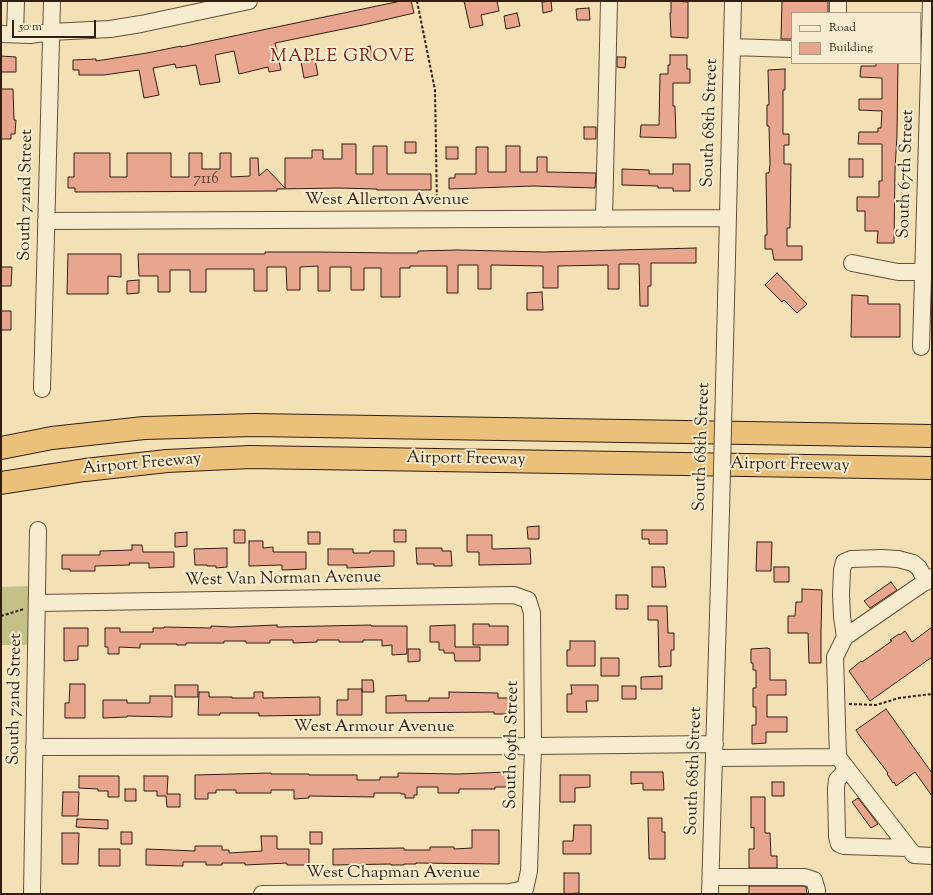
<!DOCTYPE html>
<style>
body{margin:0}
#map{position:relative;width:933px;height:895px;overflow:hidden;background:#f3e1b5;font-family:"Sorts Mill Goudy",serif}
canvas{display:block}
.frame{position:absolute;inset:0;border:2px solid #321f12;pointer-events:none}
.legend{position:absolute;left:791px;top:12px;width:130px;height:52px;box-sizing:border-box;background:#f7eccf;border:1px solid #a89a83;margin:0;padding:5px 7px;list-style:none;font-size:12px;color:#321f12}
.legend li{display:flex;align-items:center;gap:8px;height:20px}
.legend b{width:20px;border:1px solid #a89a83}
.scale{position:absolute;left:12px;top:20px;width:84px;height:18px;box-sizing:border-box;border:2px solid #321f12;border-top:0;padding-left:5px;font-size:12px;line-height:14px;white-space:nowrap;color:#321f12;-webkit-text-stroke:3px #f7eccf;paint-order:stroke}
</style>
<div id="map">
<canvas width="933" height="895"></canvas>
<div class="frame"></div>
<ul class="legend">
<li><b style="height:5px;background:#f7eccf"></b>Road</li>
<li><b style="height:11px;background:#e8a68e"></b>Building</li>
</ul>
<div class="scale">50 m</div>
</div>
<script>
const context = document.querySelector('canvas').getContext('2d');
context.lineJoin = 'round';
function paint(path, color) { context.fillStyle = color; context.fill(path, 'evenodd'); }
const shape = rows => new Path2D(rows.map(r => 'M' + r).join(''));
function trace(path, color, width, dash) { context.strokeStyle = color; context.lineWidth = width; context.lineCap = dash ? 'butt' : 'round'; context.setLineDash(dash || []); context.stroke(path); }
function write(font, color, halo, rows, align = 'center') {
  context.font = font + ' "Sorts Mill Goudy",serif'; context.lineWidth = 4; context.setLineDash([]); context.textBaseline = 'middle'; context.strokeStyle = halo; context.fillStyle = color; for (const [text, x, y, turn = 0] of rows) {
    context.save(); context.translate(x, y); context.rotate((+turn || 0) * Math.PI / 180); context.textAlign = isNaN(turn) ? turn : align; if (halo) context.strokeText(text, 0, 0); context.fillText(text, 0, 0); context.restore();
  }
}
paint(shape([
 [31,586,30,645,1,645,1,587]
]), '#c3c188');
const building = shape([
 [401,1,411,1,414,13,363,25,275,43,281,70,269,72,268,67,239,74,234,51,215,55,220,82,200,85,196,65,176,68,175,64,153,68,159,95,144,98,139,70,104,75,79,75,79,70,73,70,73,60,96,59,96,61,147,53,181,46,181,47,401,1],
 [464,1,497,1,499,11,481,15,483,25,470,28,464,1],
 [551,1,552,11,543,13,542,2,551,1],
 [671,1,688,2,688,38,671,37,670,13,671,13,671,1],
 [782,1,828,1,828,13,792,13,792,39,781,39,782,1],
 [589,8,590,20,577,20,576,9,589,8],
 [517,13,520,26,506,29,504,16,517,13],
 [370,46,372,57,364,59,361,48,370,46],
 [670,55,687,55,687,69,690,69,690,83,673,83,673,106,675,106,676,138,640,137,641,125,659,125,660,74,668,74,668,65,670,65,670,55],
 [1,56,16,57,16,72,1,72,1,56],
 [617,57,626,57,625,68,617,67,617,57],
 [315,59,318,75,304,78,301,62,315,59],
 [876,63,898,63,897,135,895,170,894,243,877,243,878,231,865,231,865,211,857,211,857,197,879,197,879,181,882,181,882,144,858,144,859,132,878,132,878,128,881,128,882,111,859,110,859,99,882,99,882,78,860,77,861,66,876,66,876,63],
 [785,69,785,90,783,90,783,134,789,134,789,145,784,145,784,164,791,164,790,228,787,228,787,246,802,246,802,260,774,260,772,249,765,249,765,235,767,235,766,173,769,173,770,165,769,126,767,126,767,105,769,105,768,70,785,69],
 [1,89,13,89,14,120,16,120,15,134,11,134,11,139,1,139,1,89],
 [584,127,596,127,596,139,584,139,584,127],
 [405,142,416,142,416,153,405,153,405,142],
 [342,144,356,144,356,174,373,174,373,146,387,146,387,174,431,174,431,190,377,190,377,189,339,188,277,189,277,191,75,192,75,188,68,188,68,177,74,177,74,153,110,153,110,177,127,177,127,153,171,153,171,177,189,177,189,153,202,153,202,169,220,169,220,153,231,153,231,177,250,176,250,158,258,158,259,176,267,169,285,188,285,158,312,158,312,150,323,150,323,159,342,159,342,144],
 [506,146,520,146,520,172,537,172,537,157,547,157,547,172,596,173,595,188,533,186,449,189,449,178,455,178,455,174,476,174,476,147,488,147,488,172,506,172,506,146],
 [446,147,458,147,458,159,446,159,446,147],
 [849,159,863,159,863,177,849,177,849,159],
 [673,164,690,164,690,191,673,191,673,188,658,188,658,186,622,185,622,169,649,170,649,174,673,174,673,164],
 [696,248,696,263,651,263,651,286,648,286,648,306,640,306,639,264,619,264,619,289,608,289,608,265,558,266,558,288,543,288,543,266,491,265,491,289,478,289,478,265,458,265,458,293,447,293,447,266,410,266,410,268,400,268,400,297,381,297,381,268,364,268,364,290,351,290,351,267,330,267,330,291,318,291,318,266,300,267,300,290,287,290,286,267,267,267,267,291,254,291,254,269,206,269,206,292,190,292,190,270,170,270,170,292,158,292,158,276,139,276,138,254,265,254,265,252,318,252,393,253,418,253,418,251,457,250,544,252,696,248],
 [68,254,121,254,121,277,108,276,108,294,67,294,68,254],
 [1,267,12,267,11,286,1,286,1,267],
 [777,273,807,304,797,313,784,300,782,302,765,285,777,273],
 [139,280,139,293,127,294,127,281,139,280],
 [542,292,543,310,527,310,527,293,542,292],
 [852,295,868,296,868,304,900,304,900,337,851,337,852,295],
 [1,311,11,311,11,330,1,330,1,311],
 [539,526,539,539,528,539,527,527,539,526],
 [234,530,245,530,245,543,234,543,234,530],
 [394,530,406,530,406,542,394,542,394,530],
 [642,530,667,530,667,544,649,544,649,539,642,539,642,530],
 [187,532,187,546,175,547,175,533,187,532],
 [308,532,320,532,320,544,308,544,308,532],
 [467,535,492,535,492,549,530,548,531,564,479,565,479,552,467,552,467,535],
 [249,541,263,541,263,548,273,547,273,552,306,552,306,569,282,570,282,565,249,566,249,541],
 [757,542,772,542,771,571,756,571,757,542],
 [132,545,142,545,143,552,174,552,174,567,149,568,149,563,129,563,130,565,95,566,95,571,70,571,70,569,62,569,62,555,100,555,100,551,132,550,132,545],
 [227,548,227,567,216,568,216,566,207,566,207,565,195,565,194,549,227,548],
 [416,548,442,548,442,551,451,551,452,566,434,566,434,564,417,564,416,548],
 [328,549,353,549,353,553,370,553,370,551,394,551,394,566,347,568,347,565,328,565,328,549],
 [652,567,664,567,666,587,652,587,652,567],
 [774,567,789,567,789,582,774,582,774,567],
 [891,582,897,590,870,608,864,601,891,582],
 [802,589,822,590,821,631,821,663,809,663,808,633,788,633,788,616,795,616,796,602,802,602,802,589],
 [616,595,628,595,628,609,616,609,616,595],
 [648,606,667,606,668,633,674,633,674,650,671,650,671,666,659,667,658,620,648,620,648,606],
 [473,624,489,624,489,626,508,626,508,645,473,645,473,624],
 [277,625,277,627,371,625,371,626,407,626,407,654,392,655,392,645,382,646,382,640,363,640,363,642,339,642,339,640,317,640,317,642,293,643,293,640,270,640,270,643,246,643,246,641,224,641,224,643,186,643,186,645,177,645,177,644,140,644,140,648,119,647,119,654,108,654,108,647,105,647,105,628,120,628,120,632,153,632,153,628,164,628,164,627,211,628,211,626,231,627,277,625],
 [455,625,455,647,480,647,480,661,455,661,454,653,444,653,444,650,439,650,439,642,430,642,430,626,455,625],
 [932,627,932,657,870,701,849,671,861,661,862,662,892,641,890,640,899,634,900,635,905,631,912,642,932,627],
 [64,628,88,628,88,646,78,646,78,660,64,661,64,628],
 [570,641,595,641,595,666,567,666,567,650,570,650,570,641],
 [767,648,770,649,770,680,786,680,786,695,767,695,767,717,787,717,787,732,766,732,766,743,752,744,752,725,756,725,756,707,753,707,753,688,756,688,756,670,753,670,753,663,751,663,751,649,767,648],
 [408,649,420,649,420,661,408,662,408,649],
 [601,658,619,658,619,676,601,676,601,658],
 [662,676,662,689,641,689,641,677,662,676],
 [362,680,373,680,374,692,362,692,362,680],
 [70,684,85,684,85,718,65,718,65,703,69,703,70,684],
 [175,685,198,685,198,697,175,697,175,685],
 [571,685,598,685,598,701,586,701,587,712,567,712,567,694,572,694,571,685],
 [622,686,636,686,636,699,622,699,622,686],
 [348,689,362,689,362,715,337,715,337,700,348,700,348,689],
 [199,692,209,692,209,697,232,697,232,698,254,698,254,692,263,692,263,698,320,697,320,715,259,716,259,713,220,713,220,715,198,715,199,692],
 [449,692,498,693,498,698,509,698,509,714,494,714,494,712,386,713,386,696,406,695,406,701,429,701,429,698,449,698,449,692],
 [150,696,172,696,172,717,127,716,127,717,103,718,103,700,127,700,127,703,150,703,150,696],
 [886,709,932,773,932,796,915,772,896,786,894,782,893,783,887,774,888,773,859,735,856,730,886,709],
 [507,772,508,787,495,787,495,789,459,789,459,793,438,793,438,787,417,787,417,795,414,795,414,798,405,798,405,794,401,794,401,793,374,793,374,797,309,796,309,798,294,799,294,790,271,790,271,793,236,793,236,790,216,790,216,793,208,793,208,799,195,799,195,775,271,773,271,774,309,774,309,775,357,775,357,780,380,780,380,777,398,777,398,773,459,774,507,772],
 [631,772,663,772,664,790,643,790,643,783,631,784,631,772],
 [560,775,590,775,590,787,575,788,575,802,560,802,560,775],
 [79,776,119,776,119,797,108,797,108,791,98,791,98,789,79,788,79,776],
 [144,776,168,776,167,794,180,794,180,807,167,807,166,796,157,796,157,791,144,791,144,776],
 [772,782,784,782,784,796,772,796,772,782],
 [125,789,136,789,136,801,125,801,125,789],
 [63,792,79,792,78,816,62,816,63,792],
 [751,797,765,797,765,833,770,833,771,856,777,856,777,868,749,868,749,849,754,849,754,827,751,828,751,797],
 [858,798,878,824,871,828,852,802,858,798],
 [648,818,662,818,662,832,665,832,665,859,649,859,648,818],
 [77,819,108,820,108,829,76,827,77,819],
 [574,825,591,825,591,854,563,854,563,841,573,841,574,825],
 [472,830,499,830,499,864,416,863,416,864,404,864,404,865,391,865,391,864,333,865,333,849,404,848,404,850,430,850,430,847,454,847,454,849,472,848,472,830],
 [121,832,132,832,132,844,121,844,121,832],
 [310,832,322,832,322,844,310,844,310,832],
 [62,833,79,833,78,864,62,864,62,833],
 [261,836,277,836,277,849,309,849,309,865,287,865,287,863,245,865,245,863,222,863,222,865,206,865,206,862,183,862,183,866,146,865,146,849,195,851,195,846,222,846,222,850,229,850,229,853,262,851,261,836],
 [99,849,120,849,120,866,99,866,99,849],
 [564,873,579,873,579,893,564,894,564,873],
 [749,886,803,886,806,887,807,894,749,894,749,886]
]);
paint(building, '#e8a68e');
trace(building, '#321f12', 1);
const minor = shape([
 [838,13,838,1],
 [1,34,30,35,51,32,110,29,141,24,249,1],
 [15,34,16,1],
 [732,47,792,49],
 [604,219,609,1],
 [46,221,727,218],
 [852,263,898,272,932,272],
 [921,347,931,1],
 [724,386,733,1],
 [42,389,52,1],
 [932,577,845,637,835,657,838,757,914,855,932,856],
 [38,603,514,595,528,600,532,613,533,746,529,871,525,889,509,892,262,894],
 [845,637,842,617,841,595,842,570,844,562,851,559,882,558,898,559,913,563,919,568,926,582],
 [34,747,533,746,715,744],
 [715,758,838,757],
 [847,769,837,780,836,788,837,837,839,844,844,846,908,848],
 [711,877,805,877,814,880,817,890,817,894],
 [32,894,38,530],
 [710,894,721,511]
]);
const highway = shape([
 [1,448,52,438,144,428,254,425,932,436],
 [1,483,85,470,167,461,250,457,932,468]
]);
trace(minor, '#62503b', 18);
trace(highway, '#321f12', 24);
trace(shape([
 [417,1,435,90,437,206],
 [1,616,24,609],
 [849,704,876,705,899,698,932,694]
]), '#321f12', 2, [3, 2]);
trace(minor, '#f7eccf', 16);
trace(highway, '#eac07a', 22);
const minorBridge = shape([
 [721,511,724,386]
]);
trace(minorBridge, '#62503b', 18, []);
trace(minorBridge, '#f7eccf', 16);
write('15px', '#604131', null, [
 ["7116",206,180]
]);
write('17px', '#321f12', '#f7eccf', [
 ["South 68th Street",711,123,-88],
 ["South 67th Street",907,174,-88],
 ["South 72nd Street",27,195,-89],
 ["West Allerton Avenue",387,201],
 ["South 68th Street",703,447,-88],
 ["Airport Freeway",466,460,1],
 ["Airport Freeway",142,465,-5],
 ["Airport Freeway",790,466,1],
 ["West Van Norman Avenue",283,580,-1],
 ["South 72nd Street",16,699,-89],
 ["West Armour Avenue",374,728],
 ["South 69th Street",513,745,-89],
 ["South 68th Street",695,771,-88],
 ["West Chapman Avenue",393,874]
]);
context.letterSpacing = '1px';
write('18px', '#7a1f14', '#f7eccf', [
 ["MAPLE GROVE",343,58]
]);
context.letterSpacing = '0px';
</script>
